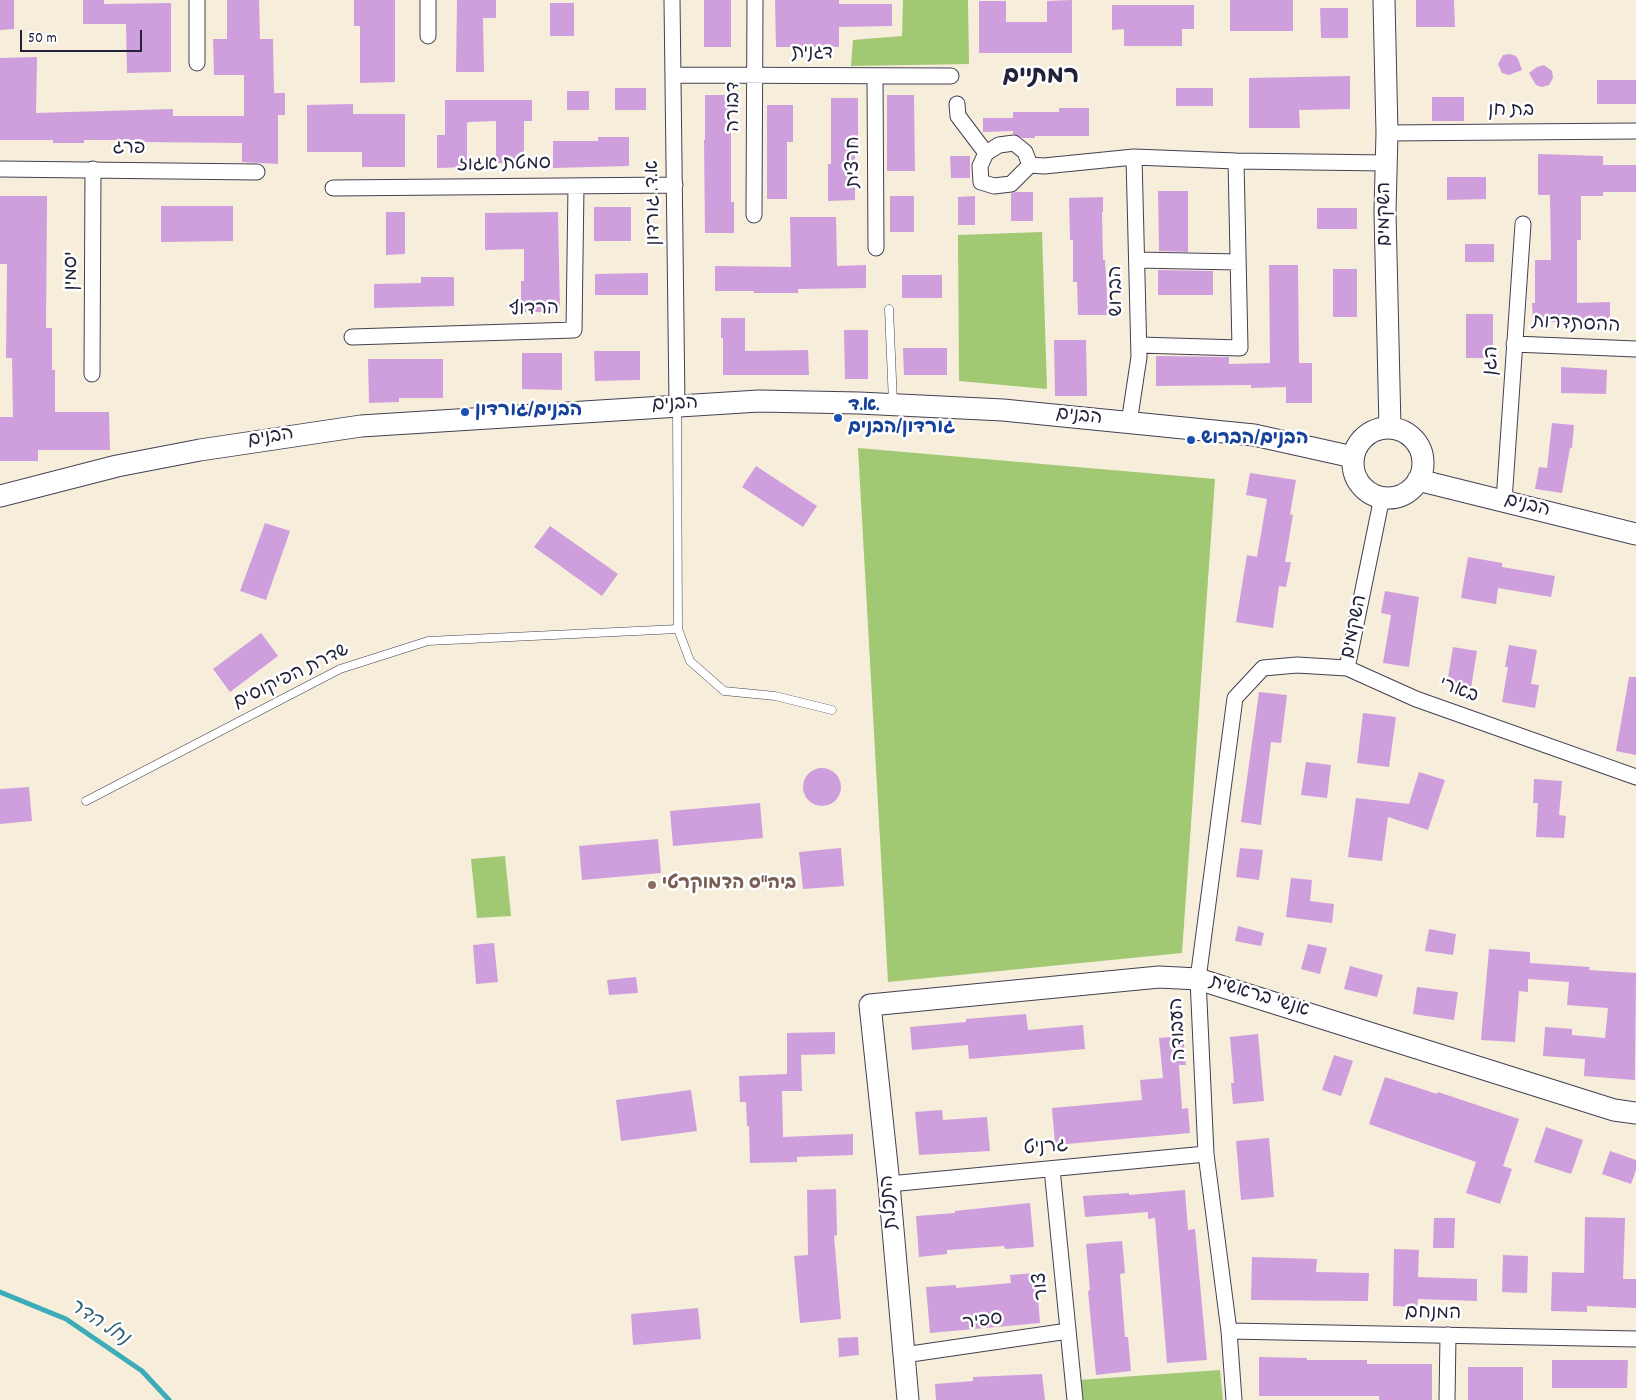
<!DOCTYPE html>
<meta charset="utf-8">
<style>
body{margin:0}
#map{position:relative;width:1636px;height:1400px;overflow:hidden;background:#f7eddb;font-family:Dekko,sans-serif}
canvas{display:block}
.scale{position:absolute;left:20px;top:30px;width:122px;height:22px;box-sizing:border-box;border:2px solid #22223b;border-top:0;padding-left:6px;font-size:15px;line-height:18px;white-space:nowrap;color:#22223b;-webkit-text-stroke:4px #fff;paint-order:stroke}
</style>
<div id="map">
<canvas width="1636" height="1400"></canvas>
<div class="scale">50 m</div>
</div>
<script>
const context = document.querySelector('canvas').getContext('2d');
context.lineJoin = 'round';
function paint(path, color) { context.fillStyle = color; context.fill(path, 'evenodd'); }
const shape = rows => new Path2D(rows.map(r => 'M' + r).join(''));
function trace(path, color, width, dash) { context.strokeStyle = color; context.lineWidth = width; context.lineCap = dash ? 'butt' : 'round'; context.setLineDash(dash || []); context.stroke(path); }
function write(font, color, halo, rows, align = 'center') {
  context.font = font + ' Dekko,"Playpen Sans Hebrew",sans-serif'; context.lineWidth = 5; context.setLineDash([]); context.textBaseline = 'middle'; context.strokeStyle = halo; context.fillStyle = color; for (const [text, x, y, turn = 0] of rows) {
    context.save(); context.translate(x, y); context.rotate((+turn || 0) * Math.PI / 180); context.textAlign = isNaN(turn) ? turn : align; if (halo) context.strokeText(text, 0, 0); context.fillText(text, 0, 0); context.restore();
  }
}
paint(shape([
 [903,0,968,0,969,64,851,66,853,40,902,36],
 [1042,232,1047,389,959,381,958,235],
 [858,448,1215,479,1182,953,888,982],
 [505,856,511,916,477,918,471,859],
 [1220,1370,1223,1400,1080,1400,1079,1380]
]), '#a1c873');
trace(shape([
 [0,1292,66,1319,142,1371,169,1400]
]), '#3cacb8', 5);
paint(shape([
 [0,0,14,0,14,29,0,30],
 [83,0,104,0,104,4,171,3,171,72,127,73,126,24,83,24],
 [227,0,259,0,260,39,273,39,274,93,285,93,285,115,278,115,278,164,242,162,242,143,140,142,140,140,84,140,84,143,53,143,53,140,0,140,0,58,37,57,36,113,173,109,173,116,244,116,244,75,214,75,213,39,227,39],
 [354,0,395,0,395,82,360,83,360,26,354,26],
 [457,0,496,0,496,18,483,18,484,72,456,72],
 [704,0,731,0,731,47,704,47],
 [775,0,839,0,839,4,892,4,892,26,839,27,839,47,776,47],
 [1072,0,1072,53,979,53,979,1,1006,1,1006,22,1047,22,1047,1],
 [1230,0,1293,0,1293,31,1230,31],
 [1416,0,1454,0,1455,27,1416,27],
 [550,3,574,3,574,36,550,36],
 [1112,5,1194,5,1194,29,1182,29,1182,46,1124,46,1124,29,1112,30],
 [1320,8,1348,8,1348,38,1321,38],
 [1510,54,1516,56,1518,59,1522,70,1509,75,1502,73,1498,64,1503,55],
 [1544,65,1552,71,1553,78,1549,85,1542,87,1536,85,1529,73,1537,67],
 [1350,76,1350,109,1299,110,1300,128,1249,128,1249,78],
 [1597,80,1636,80,1636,104,1597,104],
 [615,88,646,88,646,110,615,110],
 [1176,88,1213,88,1213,106,1176,106],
 [567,91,589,91,589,110,567,110],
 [705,95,731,95,731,202,734,202,734,233,705,233,704,140,705,140],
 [887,95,914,95,915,171,887,171],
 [1432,97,1464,97,1464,121,1432,121],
 [831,98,858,98,858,141,855,141,855,200,828,201,828,164,831,164],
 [445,100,532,100,532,121,524,121,524,163,496,163,496,121,469,122,467,123,467,167,437,168,437,135,445,135],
 [353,104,353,114,405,114,405,167,362,167,362,152,307,152,307,105],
 [767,105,793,105,793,142,787,142,787,199,767,199],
 [1059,108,1089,108,1089,136,1035,136,1035,138,1023,138,1013,134,1013,131,983,132,983,118,1013,118,1013,112,1059,112],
 [598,137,629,137,629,166,553,168,553,141,598,141],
 [1538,154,1603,156,1603,165,1636,165,1636,192,1603,192,1603,196,1581,196,1581,240,1577,240,1577,303,1610,302,1610,322,1533,322,1532,303,1535,303,1535,260,1551,260,1550,195,1538,195],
 [950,156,970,156,970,178,951,178],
 [1447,177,1486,177,1486,199,1447,200],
 [1158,191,1188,191,1188,252,1159,251],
 [1016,192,1033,192,1033,221,1011,221,1011,193],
 [0,196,47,196,46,328,52,328,52,370,55,370,55,412,109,412,110,450,38,450,38,461,0,461,0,417,13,417,12,358,6,358,7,264,0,264],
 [890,196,914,196,914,232,890,232],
 [975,196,975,225,958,225,958,197],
 [1103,197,1103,212,1102,212,1103,260,1105,260,1108,315,1078,315,1077,282,1073,282,1073,240,1070,240,1069,198],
 [161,206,233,206,233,241,161,242],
 [594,207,631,207,631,241,594,241],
 [1317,208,1357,208,1357,229,1317,229],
 [386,212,405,212,405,254,386,255],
 [558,212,560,312,521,312,521,281,524,281,524,249,485,250,485,213],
 [790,217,836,217,837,266,866,265,866,288,798,289,798,293,754,293,754,291,715,291,715,266,791,267],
 [1465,244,1494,244,1494,262,1465,262],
 [1269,265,1298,265,1299,363,1312,363,1312,403,1286,403,1286,387,1251,388,1251,385,1156,386,1156,356,1229,357,1229,364,1270,363],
 [1333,269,1357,269,1357,317,1333,317],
 [1158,270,1213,271,1213,295,1158,295],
 [648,273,648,295,595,295,595,274],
 [902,275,942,275,942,298,902,298],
 [421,277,454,277,454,306,374,308,374,284,421,283],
 [1466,314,1493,314,1493,358,1466,358],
 [721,318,745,318,745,351,808,350,809,375,723,375,723,338,721,338],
 [844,330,868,330,868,379,845,379],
 [1054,340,1086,340,1087,396,1055,396],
 [903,348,947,348,947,375,904,375],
 [594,351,640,351,640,380,595,381],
 [522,353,562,353,562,390,522,389],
 [368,359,443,359,443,398,399,398,399,402,369,403],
 [1561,367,1607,370,1606,394,1561,393],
 [1552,423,1574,425,1572,448,1570,448,1562,493,1535,489,1539,467,1547,468],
 [756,466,817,506,803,527,742,487],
 [1250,473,1296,480,1290,514,1293,515,1285,562,1291,562,1286,587,1279,586,1273,628,1236,622,1247,555,1257,557,1267,499,1246,495],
 [265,523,290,531,266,600,240,591],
 [550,526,618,574,602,596,534,547],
 [1468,557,1502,563,1502,567,1555,576,1551,597,1498,588,1496,604,1461,598],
 [1385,591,1419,597,1409,667,1383,663,1391,615,1381,613],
 [261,633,278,656,230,692,213,669],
 [1509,645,1537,650,1531,684,1539,685,1535,708,1502,702,1508,667,1505,667],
 [1453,647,1477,651,1471,688,1447,684],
 [1629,677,1636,677,1636,755,1616,751],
 [1259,692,1287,695,1281,743,1271,742,1261,825,1241,822],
 [1363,713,1396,717,1389,767,1357,763],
 [1306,762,1331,765,1327,798,1301,795],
 '803 787a19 19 0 1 1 38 0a19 19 0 1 1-38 0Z',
 [1419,772,1445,780,1428,830,1388,817,1382,861,1348,857,1356,798,1409,804],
 [1534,779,1562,781,1559,815,1566,816,1564,838,1536,837,1538,803,1533,803],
 [29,787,32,821,0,824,0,789],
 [760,803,763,838,673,846,670,811],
 [658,839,661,873,582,880,579,846],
 [841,848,844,886,803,889,799,852],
 [1240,848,1263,850,1259,880,1236,877],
 [1291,878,1312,880,1310,901,1334,904,1332,923,1286,917],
 [1238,926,1264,933,1261,946,1235,941],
 [1429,929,1456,934,1453,955,1425,951],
 [494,943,498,982,476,984,473,945],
 [1308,944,1327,948,1320,974,1301,969],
 [1489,949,1530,952,1530,963,1590,967,1589,970,1636,973,1635,1080,1584,1076,1585,1059,1543,1056,1545,1027,1572,1029,1572,1035,1605,1038,1608,1008,1567,1005,1569,982,1528,979,1528,992,1519,991,1515,1042,1481,1040],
 [1350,966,1383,975,1377,997,1344,989],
 [636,977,638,993,609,995,607,980],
 [1417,987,1458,992,1454,1020,1413,1014],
 [1026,1014,1028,1030,1083,1025,1085,1049,969,1059,968,1045,912,1050,910,1027,966,1022,966,1019],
 [835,1032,835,1054,801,1055,802,1091,782,1091,783,1137,853,1134,853,1155,797,1157,797,1162,750,1163,749,1126,747,1126,746,1102,740,1102,739,1076,787,1074,787,1033],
 [1258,1034,1264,1101,1233,1104,1231,1083,1234,1083,1230,1037],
 [1183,1036,1186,1065,1179,1065,1182,1109,1188,1108,1190,1133,1055,1145,1052,1108,1142,1100,1140,1080,1163,1078,1159,1038],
 [1334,1055,1353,1061,1341,1096,1322,1090],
 [1385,1077,1437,1094,1438,1092,1519,1119,1503,1166,1512,1169,1500,1204,1466,1193,1476,1162,1369,1124],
 [691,1090,697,1131,621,1141,616,1100],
 [942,1110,943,1120,987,1117,990,1151,919,1155,915,1112],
 [1546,1127,1583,1140,1571,1174,1534,1162],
 [1269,1138,1274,1197,1241,1200,1236,1141],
 [1610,1151,1636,1160,1636,1170,1631,1184,1602,1174],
 [836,1189,837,1235,834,1236,841,1319,800,1323,794,1256,808,1255,807,1190],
 [1185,1190,1188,1230,1195,1229,1207,1360,1167,1363,1155,1218,1148,1219,1148,1212,1085,1217,1083,1196,1129,1193,1129,1195],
 [1030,1203,1034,1247,1005,1249,1004,1246,947,1250,947,1254,919,1257,916,1216,955,1213,955,1211],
 [1585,1217,1625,1218,1623,1279,1636,1279,1636,1308,1587,1306,1587,1312,1551,1311,1552,1272,1584,1273],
 [1434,1218,1455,1218,1454,1248,1433,1248],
 [1122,1241,1125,1273,1120,1274,1125,1337,1128,1337,1131,1371,1096,1375,1088,1291,1090,1290,1086,1244],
 [1394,1249,1419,1250,1418,1277,1477,1279,1477,1301,1418,1299,1417,1307,1393,1306],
 [1503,1255,1528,1256,1527,1293,1502,1292],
 [1252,1257,1317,1259,1316,1272,1369,1273,1368,1301,1251,1300],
 [1036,1273,1040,1323,930,1333,926,1287,956,1285,956,1288,1011,1283,1010,1275],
 [698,1308,701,1339,633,1345,631,1314],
 [858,1337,859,1355,839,1357,838,1338],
 [1259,1357,1307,1358,1307,1360,1367,1360,1367,1364,1432,1364,1432,1400,1379,1400,1379,1396,1259,1396],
 [1552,1360,1628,1360,1627,1388,1552,1388],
 [1468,1367,1523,1367,1523,1400,1468,1400],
 [1042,1374,1045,1400,936,1400,935,1384,973,1381,973,1377]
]), '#cf9edd');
const lane = shape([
 [889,309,893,403],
 [677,407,678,629,690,661,724,691,775,696,832,710],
 [86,801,340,669,428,641,678,629]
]);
const street = shape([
 [428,0,428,36],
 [672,0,677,405],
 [197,63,197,0],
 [673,75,951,76],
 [875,76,876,248],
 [957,104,958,116,986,153,999,145,1014,143,1025,152,1030,165,1044,166,1134,157],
 [1387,133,1636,131],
 [986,153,980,166,981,182,994,186,1011,184,1030,165],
 [0,169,257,172],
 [333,188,675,185],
 [754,215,755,0],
 [1137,260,1238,262],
 [352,337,574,330,576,186],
 [1514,344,1636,349],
 [1139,345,1240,348,1236,161],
 [92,374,93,169],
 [1129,423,1139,357,1134,157,1236,161,1386,163],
 [1504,501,1523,224],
 [1347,668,1382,497],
 [1052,1169,1075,1400],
 [889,1184,1206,1154],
 [1229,1331,1636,1339],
 [904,1355,1068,1331],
 [1234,1400,1229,1331,1206,1154,1198,979,1235,698,1263,668,1297,665,1347,668,1416,699,1636,777],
 [1447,1400,1448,1335]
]);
const secondary = shape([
 [1384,0,1387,133,1385,212,1390,428],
 '1353 463a35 35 0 1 1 70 0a35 35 0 1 1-70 0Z',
 [1418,480,1636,534],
 [0,496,117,466,200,450,361,426,759,401,859,403,1003,410,1254,435,1353,457],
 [908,1400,889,1184,870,1005,1159,977,1198,979,1614,1110,1636,1113]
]);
trace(lane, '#424053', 9);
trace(street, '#424053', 17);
trace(secondary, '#424053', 23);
trace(lane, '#fff', 8);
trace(street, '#fff', 15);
trace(secondary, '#fff', 21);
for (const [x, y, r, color] of [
 [465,412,5,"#1a4fb4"],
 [838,418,5,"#1a4fb4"],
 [1191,440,5,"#1a4fb4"],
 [652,885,5,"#8d6e63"]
]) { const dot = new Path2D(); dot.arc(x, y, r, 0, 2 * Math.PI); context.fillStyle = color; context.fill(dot); trace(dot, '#fff', 2); }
write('19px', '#22223b', '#fff', [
 ["דגנית",812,55,1],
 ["דבורה",735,107,-90],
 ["בת חן",1511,112],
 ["פרג",129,150,1],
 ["חרצית",855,162,-90],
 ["סמטת אגוז",504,166,-1],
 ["א.ד. גורדון",655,203,-91],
 ["השקמים",1386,214,-90],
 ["יסמין",73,271,-90],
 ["הברוש",1118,291,-91],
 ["הרדוף",534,311,-2],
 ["ההסתדרות",1576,326,3],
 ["הגן",1493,361,-86],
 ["הבנים",675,406,-3],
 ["הבנים",1079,418,6],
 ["הבנים",271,439,-9],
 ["הבנים",1527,507,14],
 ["השקמים",1356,627,-78],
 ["שדרת הפיקוסים",292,678,-26],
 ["בארי",1458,692,20],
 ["אנשי בראשית",1259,998,17],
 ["העבודה",1180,1029,-93],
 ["גרניט",1046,1149,-5],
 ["התכלת",891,1202,-95],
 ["צור",1043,1286,-96],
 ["המנחם",1433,1315,1],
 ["ספיר",983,1323,-8]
]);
write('bold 19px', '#164399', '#fff', [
 ["א.ד.",848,407],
 ["גורדון/הבנים",848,429],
 ["הבנים/גורדון",475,412],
 ["הבנים/הברוש",1201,440]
], 'left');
write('bold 19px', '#785e54', '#fff', [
 ["ביה\"ס הדמוקרטי",662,885]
], 'left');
write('italic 20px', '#2e6073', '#fff', [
 ["נחל הדר",98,1324,33]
]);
write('bold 24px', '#22223b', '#fff', [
 ["רמתיים",1041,79]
]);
</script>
